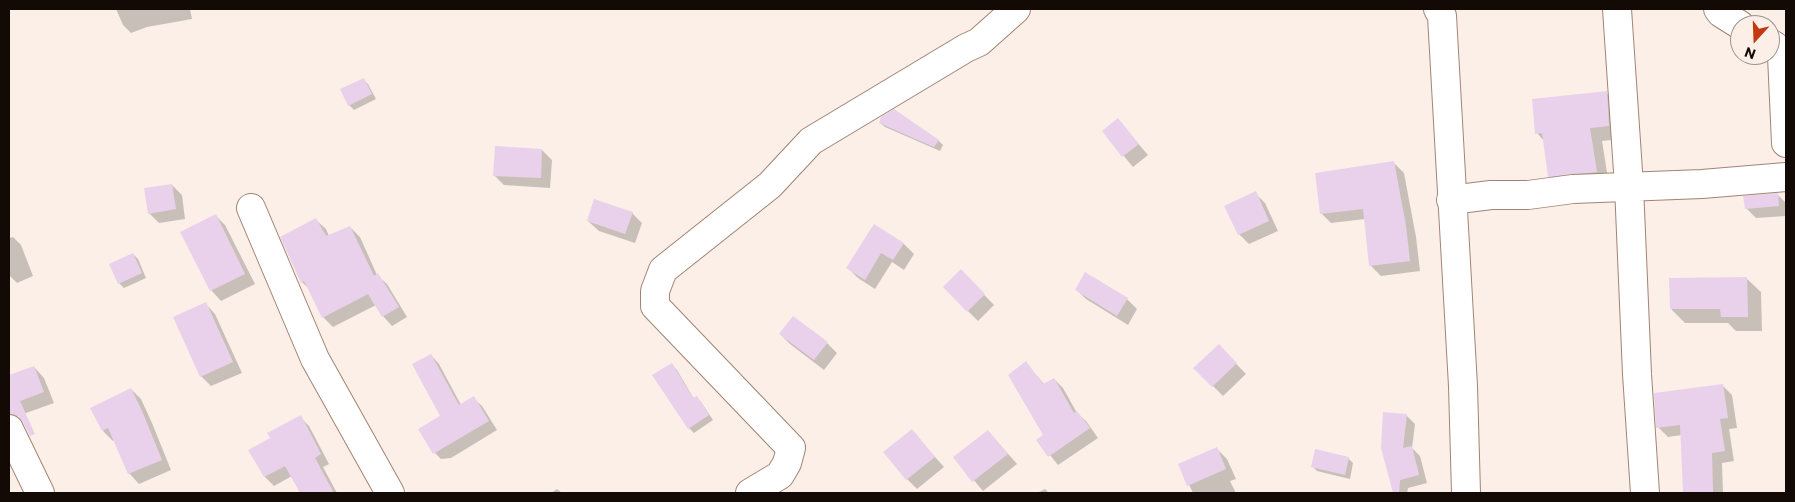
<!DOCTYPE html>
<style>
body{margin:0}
#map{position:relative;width:1795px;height:502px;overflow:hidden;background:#fcefe8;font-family:Commissioner,sans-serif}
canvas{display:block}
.frame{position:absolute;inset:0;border:10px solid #140a05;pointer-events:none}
.north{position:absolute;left:1730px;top:15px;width:50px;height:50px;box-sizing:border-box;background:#fcefe8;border:1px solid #9f938d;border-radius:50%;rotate:200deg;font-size:14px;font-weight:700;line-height:20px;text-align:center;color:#140a05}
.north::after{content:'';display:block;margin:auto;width:18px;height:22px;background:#c23910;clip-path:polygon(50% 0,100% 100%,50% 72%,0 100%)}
</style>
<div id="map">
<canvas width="1795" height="502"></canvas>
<div class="frame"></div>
<div class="north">N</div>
</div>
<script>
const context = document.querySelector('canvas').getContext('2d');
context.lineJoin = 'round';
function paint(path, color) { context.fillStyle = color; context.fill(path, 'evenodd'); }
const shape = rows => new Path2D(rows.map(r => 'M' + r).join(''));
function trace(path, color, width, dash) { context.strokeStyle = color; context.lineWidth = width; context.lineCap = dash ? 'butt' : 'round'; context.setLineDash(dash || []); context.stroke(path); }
paint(shape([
 [116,9,190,9,192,19,147,27,131,33,123,25],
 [363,79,368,84,376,99,354,110,349,105],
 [1606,93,1619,105,1621,139,1602,141,1609,185,1562,189,1549,176,1544,141,1537,133],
 [894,111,938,140,943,145,940,151,885,127,880,123],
 [1118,120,1148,155,1133,167,1103,131],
 [542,150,552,160,550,188,504,185,494,175],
 [1394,163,1404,173,1416,237,1420,271,1381,276,1371,266,1365,219,1331,223,1321,213],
 [172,185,182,195,185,219,159,223,149,213],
 [1255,193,1265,203,1278,231,1249,244,1239,234],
 [1778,195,1786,203,1786,216,1756,218,1746,208],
 [632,213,642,223,635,243,599,231,588,221],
 [215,215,225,225,255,284,221,301,211,290,182,232],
 [316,220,326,229,329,236,350,227,360,237,377,275,387,284,407,317,392,326,383,316,376,305,333,327,323,317,309,289,302,282],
 [875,226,904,244,914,254,904,270,892,262,875,289,858,278,848,268],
 [13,237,21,245,33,276,17,283,9,275,9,238],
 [133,254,138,259,146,278,124,288,119,283],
 [961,271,994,305,978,321,944,287],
 [1086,274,1127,299,1137,309,1128,325,1086,299,1076,289],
 [1746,278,1761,292,1762,331,1736,331,1728,323,1685,323,1671,309],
 [205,303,215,314,242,373,211,386,201,376],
 [780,334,827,343,837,353,824,370,790,344],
 [1219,346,1246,374,1223,396,1195,368],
 [431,355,439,364,461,405,473,398,482,406,497,430,451,458,441,459,432,450,442,416],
 [1026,363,1044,384,1054,379,1063,388,1077,413,1086,421,1098,438,1058,465,1038,440,1045,435],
 [672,365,677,370,694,399,696,397,701,402,713,420,694,433,689,428],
 [34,367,44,378,54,403,12,418,9,414,9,377],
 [1722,385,1732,395,1737,428,1729,429,1734,461,1722,463,1723,493,1685,493,1684,492,1682,435,1668,437,1658,427],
 [131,389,141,399,152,423,171,470,139,484,129,473,114,440,113,441,103,431],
 [1406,415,1415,424,1412,448,1420,456,1427,483,1408,488,1407,493,1395,493,1382,448],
 [300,417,309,426,329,464,323,467,337,493,301,493,292,476,274,486,265,477,250,450,272,438],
 [912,431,944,467,917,489,907,479],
 [988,431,1017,464,983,491,955,458],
 [1217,449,1227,459,1236,479,1230,481,1236,493,1193,493,1179,464],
 [1348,458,1353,463,1350,479,1317,471,1312,466],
 [557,489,562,493,551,493],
 [1045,489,1049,493,1037,493]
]), '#0003');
paint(shape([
 [364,78,372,94,348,106,340,89],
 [1607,91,1609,126,1590,128,1597,172,1548,177,1542,133,1535,134,1532,99],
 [894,109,939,140,934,147,879,123,881,117],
 [1118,118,1139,144,1122,157,1102,131],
 [495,146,542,149,541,178,493,176],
 [1394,161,1406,226,1410,261,1369,266,1363,209,1320,214,1315,173],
 [172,184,176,209,148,214,144,188],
 [1256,191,1269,221,1238,235,1224,206],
 [1778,193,1779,206,1745,209,1743,196],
 [594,199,633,212,625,234,587,221],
 [216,214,245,274,210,291,180,232],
 [316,218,326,236,350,226,374,276,378,273,399,307,382,317,368,294,322,318,304,281,301,283,280,237],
 [874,224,904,243,893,260,881,253,865,280,846,268],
 [133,253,142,273,118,284,109,264],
 [961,269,985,294,967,312,943,287],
 [1085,272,1128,298,1117,316,1075,290],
 [1747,277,1748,317,1721,317,1720,309,1670,309,1669,278],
 [206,302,233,362,200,377,173,317],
 [793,316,828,342,814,360,779,334],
 [1219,344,1237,363,1212,387,1193,368],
 [431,354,459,405,474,396,489,421,433,454,418,429,440,416,412,364],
 [1026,361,1043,384,1054,378,1074,413,1077,411,1090,428,1048,457,1036,440,1043,435,1008,375],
 [672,363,693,398,697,396,709,415,688,429,652,375],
 [34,366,44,392,20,401,35,434,30,436,23,422,18,416,9,414,9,375],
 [1723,384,1728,418,1720,419,1725,451,1712,453,1713,492,1683,492,1680,425,1656,428,1654,393],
 [131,388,142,411,162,460,128,474,108,428,102,431,90,408],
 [1383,412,1407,414,1403,448,1412,446,1419,475,1400,480,1399,493,1393,493,1381,448],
 [301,415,321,454,315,458,334,493,300,493,285,466,264,477,248,450,270,438,267,433],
 [912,429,935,457,906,480,883,452],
 [988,430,1008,454,972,482,953,457],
 [1217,447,1226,469,1187,486,1178,464],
 [1315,449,1349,457,1345,475,1311,467]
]), '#e9d1ec');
const street = shape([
 [1438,9,1442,16,1463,386,1466,493],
 [1617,9,1629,186,1637,374,1645,493],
 [1718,9,1721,13,1740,25],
 [1770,43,1775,46,1782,56,1786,143],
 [1451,200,1491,195,1528,195,1573,189,1702,184,1786,177],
 [251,208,315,359,390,493],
 [9,429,40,493],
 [750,493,780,475,787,463,791,448,655,306,655,291,663,270,770,185,811,141,966,48,979,42,1016,9]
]);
trace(street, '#a18473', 30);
trace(street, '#fff', 28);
</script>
